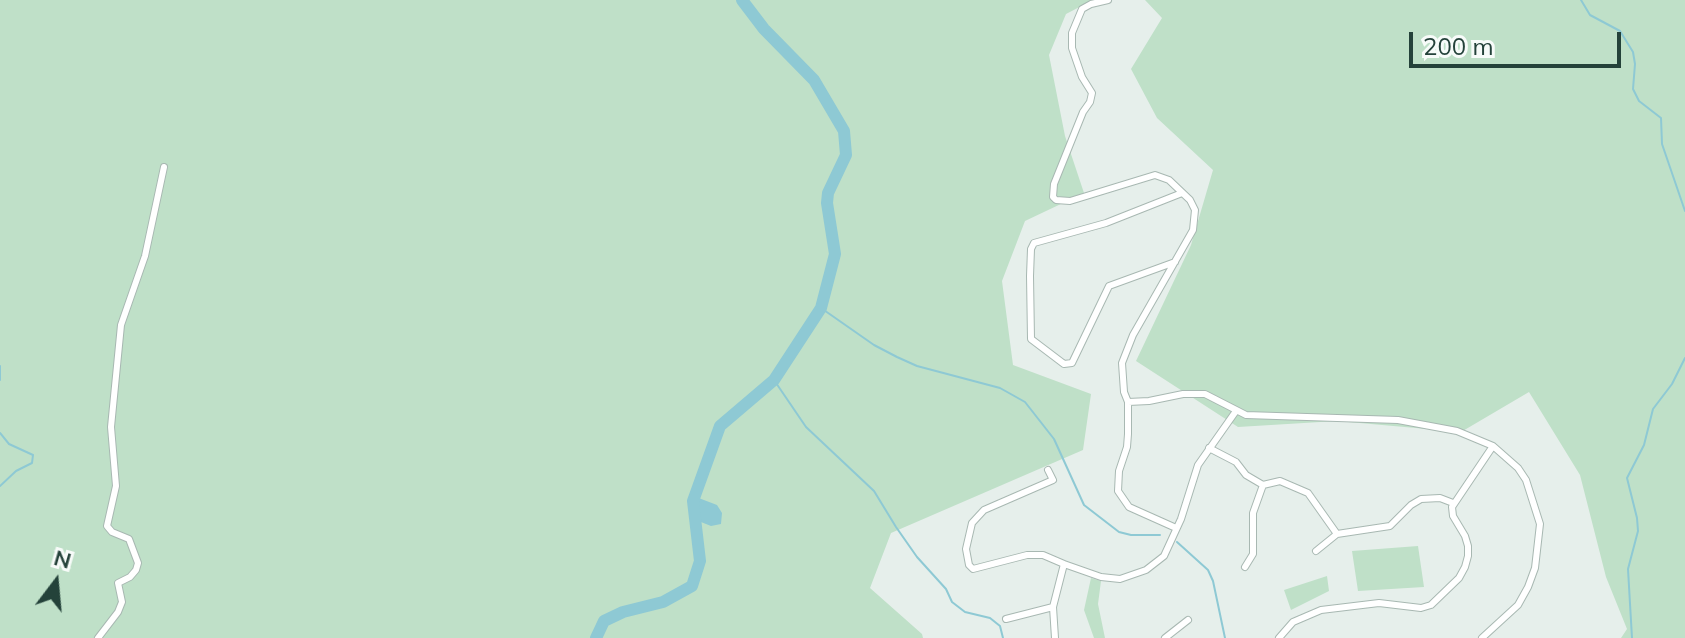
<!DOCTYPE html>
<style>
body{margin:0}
#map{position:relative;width:1685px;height:638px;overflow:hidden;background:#e6efeb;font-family:Mulish,sans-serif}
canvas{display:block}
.north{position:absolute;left:16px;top:542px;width:80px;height:80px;-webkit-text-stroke:6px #f7fbf9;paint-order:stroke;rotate:16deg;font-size:22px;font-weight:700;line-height:32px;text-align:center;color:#24423a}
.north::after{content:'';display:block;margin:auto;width:28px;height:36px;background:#24423a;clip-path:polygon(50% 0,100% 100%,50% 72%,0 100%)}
.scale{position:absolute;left:1409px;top:32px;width:212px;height:36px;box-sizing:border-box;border:4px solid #24423a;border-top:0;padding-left:10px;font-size:24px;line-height:28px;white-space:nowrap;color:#24423a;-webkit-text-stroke:6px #f7fbf9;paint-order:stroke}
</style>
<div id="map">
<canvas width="1685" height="638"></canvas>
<div class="north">N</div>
<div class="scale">200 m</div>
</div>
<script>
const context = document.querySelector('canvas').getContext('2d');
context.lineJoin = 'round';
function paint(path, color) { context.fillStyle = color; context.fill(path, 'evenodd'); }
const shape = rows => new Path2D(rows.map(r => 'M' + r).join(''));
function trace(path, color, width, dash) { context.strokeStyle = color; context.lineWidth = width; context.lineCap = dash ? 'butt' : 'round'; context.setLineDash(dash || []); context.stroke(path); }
paint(shape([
 [0,0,1093,0,1066,14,1049,55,1065,136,1084,193,1025,221,1002,281,1013,365,1091,394,1083,450,891,533,870,588,922,634,923,638,0,638],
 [1145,0,1685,0,1685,638,1621,638,1627,629,1606,577,1580,475,1529,392,1461,432,1337,421,1238,427,1136,361,1191,245,1213,170,1157,118,1131,69,1162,18],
 [1418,546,1424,587,1358,591,1352,551],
 [1327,576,1329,591,1291,610,1284,590],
 [1091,578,1101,581,1098,604,1105,638,1094,638,1084,610]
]), '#bfe0c8');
paint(shape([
 [696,497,717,505,722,513,721,524,711,526,701,522,690,508,690,498]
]), '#8ec9d4');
trace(shape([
 [1581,0,1590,15,1620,31,1633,52,1635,64,1633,89,1639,101,1661,118,1662,144,1685,211],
 [821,308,874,345,897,357,917,366,1000,388,1025,402,1054,439,1084,505,1119,532,1131,535,1160,535],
 [0,366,0,380],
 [774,380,806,427,874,491,896,527,917,557,946,589,952,602,965,612,990,618,1000,626,1003,638],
 [0,433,9,444,33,455,32,463,16,471,0,486],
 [1177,542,1208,570,1213,581,1225,638],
 [1632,638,1628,569,1638,531,1637,518,1627,478,1644,445,1653,409,1672,384,1685,358]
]), '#8ec9d4', 2);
trace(shape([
 [596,638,604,621,623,612,663,602,692,586,700,561,693,501,720,426,774,380,821,308,835,254,827,203,828,193,846,155,844,131,814,80,764,29,742,0]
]), '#8ec9d4', 12);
const minor = shape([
 [1108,0,1091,4,1082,9,1072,33,1072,48,1082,77,1092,93,1090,102,1083,112,1054,184,1053,197,1056,200,1070,201,1155,175,1169,180,1190,200,1195,210,1193,230,1133,335,1122,363,1124,392,1128,402,1128,434,1127,447,1119,471,1118,491,1129,507,1176,528],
 [1175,262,1109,286,1072,363,1064,364,1031,339,1030,276,1031,249,1034,243,1106,223,1182,193],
 [1128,402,1149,401,1183,394,1205,394,1246,415,1398,420,1457,431,1493,446,1518,468,1526,480,1540,524,1535,568,1528,587,1518,605,1482,638],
 [1209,448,1236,462,1246,475,1263,485,1280,481,1308,493,1337,534],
 [1048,470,1053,480,984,510,972,523,966,549,969,565,973,569,1027,555,1043,555,1064,564],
 [1316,551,1337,534,1390,526,1411,505,1421,499,1440,498,1453,503],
 [1245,567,1253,554,1253,513,1263,485],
 [1006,619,1053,607],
 [98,638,118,612,122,602,118,583,130,577,136,570,138,563,129,539,112,532,107,526,116,486,111,427,121,325,145,256,164,167],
 [1055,638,1053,607,1064,564,1101,577,1120,579,1146,570,1164,556,1181,519,1198,465,1236,411],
 [1165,638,1188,620],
 [1279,638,1293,622,1321,610,1379,603,1421,608,1431,605,1459,578,1465,567,1468,556,1468,546,1465,536,1453,516,1452,507,1493,446]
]);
trace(minor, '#a8b8b2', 8);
trace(minor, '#fff', 6);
</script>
